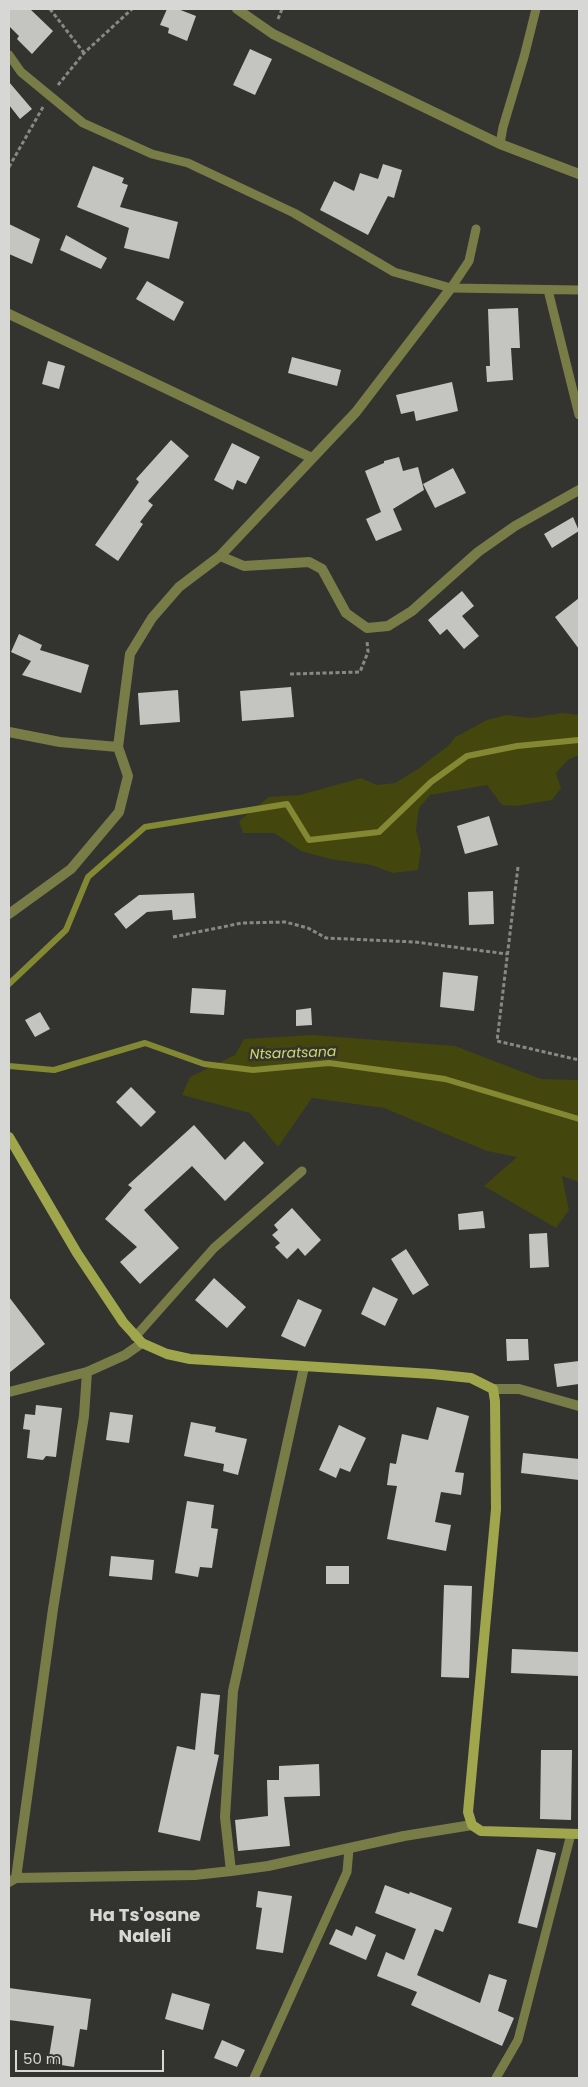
<!DOCTYPE html>
<style>
body{margin:0}
#map{position:relative;width:588px;height:2087px;overflow:hidden;background:#333330;font-family:Poppins,sans-serif}
canvas{display:block}
.frame{position:absolute;inset:0;border:10px solid #d7d8d6;pointer-events:none}
.scale{position:absolute;left:15px;top:2050px;width:149px;height:22px;box-sizing:border-box;border:2px solid #d7d8d6;border-top:0;padding-left:6px;font-size:15px;line-height:18px;white-space:nowrap;color:#d7d8d6;-webkit-text-stroke:4px #333330;paint-order:stroke}
</style>
<div id="map">
<canvas width="588" height="2087"></canvas>
<div class="frame"></div>
<div class="scale">50 m</div>
</div>
<script>
const context = document.querySelector('canvas').getContext('2d');
context.lineJoin = 'round';
function paint(path, color) { context.fillStyle = color; context.fill(path, 'evenodd'); }
const shape = rows => new Path2D(rows.map(r => 'M' + r).join(''));
function trace(path, color, width, dash) { context.strokeStyle = color; context.lineWidth = width; context.lineCap = dash ? 'butt' : 'round'; context.setLineDash(dash || []); context.stroke(path); }
function write(font, color, halo, rows, align = 'center') {
  context.font = font + ' Poppins,sans-serif'; context.lineWidth = 5; context.setLineDash([]); context.textBaseline = 'middle'; context.strokeStyle = halo; context.fillStyle = color; for (const [text, x, y, turn = 0] of rows) {
    context.save(); context.translate(x, y); context.rotate((+turn || 0) * Math.PI / 180); context.textAlign = isNaN(turn) ? turn : align; if (halo) context.strokeText(text, 0, 0); context.fillText(text, 0, 0); context.restore();
  }
}
paint(shape([
 [562,713,579,715,579,755,568,760,556,773,561,788,552,800,516,806,502,805,487,785,430,795,419,808,416,830,421,849,418,870,393,873,371,865,330,859,301,851,274,833,243,833,239,821,269,797,300,795,361,778,377,785,395,783,418,769,449,745,455,737,487,720,506,715,531,718],
 [313,1035,455,1046,541,1079,579,1080,579,1182,562,1176,569,1210,556,1228,484,1186,517,1157,487,1151,384,1108,312,1098,278,1147,250,1113,182,1095,190,1077,235,1055,244,1039]
]), '#43460d');
trace(shape([
 [9,984,66,930,88,877,145,827,287,804,309,840,379,832,431,782,467,756,517,746,579,740],
 [9,1066,54,1070,145,1043,204,1064,253,1070,329,1063,445,1079,579,1119]
]), '#838833', 6);
paint(shape([
 [9,9,30,9,53,31,32,54,17,39,19,36,9,26],
 [167,9,178,9,196,16,187,41,168,33,169,28,160,25],
 [250,49,272,59,255,95,233,85],
 [9,82,32,109,20,119,9,105],
 [383,164,402,170,394,198,388,196,368,235,320,210,334,181,354,191,360,173,378,179],
 [93,166,124,178,122,183,128,185,120,207,178,222,169,259,124,248,129,228,77,207],
 [9,224,40,239,32,264,9,254],
 [66,235,107,258,101,269,60,250],
 [147,281,184,302,174,321,136,299],
 [518,308,520,348,511,348,513,380,487,382,486,366,490,366,488,309],
 [292,357,341,370,337,386,288,373],
 [48,361,65,366,59,389,42,384],
 [452,382,458,411,416,421,414,411,401,414,396,395],
 [171,440,189,456,148,501,153,505,140,522,143,524,118,561,95,545,139,482,136,479],
 [232,443,260,457,246,484,237,480,233,490,214,480],
 [399,457,403,471,418,467,424,490,393,509,402,530,376,541,366,519,381,512,365,471,384,463,384,461],
 [453,468,466,493,435,508,423,484],
 [573,517,579,531,552,548,544,534],
 [462,591,474,606,462,616,479,636,464,649,447,629,440,635,428,620],
 [579,598,579,649,555,617],
 [19,634,42,645,40,650,89,665,81,693,22,675,31,661,11,652],
 [291,687,294,717,242,721,240,691],
 [178,690,180,722,140,725,138,693],
 [489,816,498,845,465,854,457,826],
 [493,891,494,924,469,925,468,892],
 [194,893,196,918,173,920,172,910,147,912,126,929,114,914,139,895],
 [443,972,478,976,474,1011,440,1007],
 [192,988,226,990,224,1015,190,1013],
 [311,1008,312,1025,296,1026,296,1010],
 [40,1012,50,1029,35,1037,25,1020],
 [131,1087,156,1112,141,1127,116,1102],
 [194,1125,225,1160,244,1141,264,1163,225,1201,192,1166,144,1210,179,1248,140,1284,120,1262,137,1247,105,1219,132,1188,128,1185],
 [292,1208,321,1240,305,1256,298,1248,287,1259,275,1247,280,1243,272,1235,278,1230,274,1225],
 [483,1211,485,1228,459,1230,458,1214],
 [547,1233,549,1267,530,1268,529,1234],
 [406,1249,429,1285,413,1295,391,1259],
 [214,1278,246,1307,227,1328,195,1300],
 [373,1287,398,1299,385,1326,361,1314],
 [9,1297,45,1344,9,1373],
 [298,1299,322,1310,305,1347,281,1336],
 [506,1339,528,1339,529,1360,507,1361],
 [579,1361,579,1384,557,1387,554,1364],
 [36,1405,62,1408,56,1457,46,1456,43,1460,27,1458,30,1430,23,1429,25,1414,35,1415],
 [437,1407,469,1416,455,1472,464,1473,461,1495,441,1492,435,1522,451,1525,446,1551,387,1539,397,1486,387,1485,390,1463,396,1464,402,1434,428,1440],
 [110,1412,133,1415,129,1443,106,1440],
 [191,1422,216,1427,215,1432,247,1439,238,1475,223,1471,224,1464,184,1456],
 [339,1425,366,1438,350,1472,340,1468,336,1478,319,1470],
 [523,1453,579,1459,579,1480,521,1473],
 [187,1501,214,1505,211,1528,218,1529,212,1568,200,1567,198,1577,175,1573],
 [111,1556,154,1560,152,1580,109,1576],
 [326,1566,349,1566,349,1584,326,1584],
 [444,1585,472,1586,469,1678,441,1677],
 [512,1649,579,1652,579,1676,511,1673],
 [201,1693,220,1695,214,1754,219,1755,200,1841,158,1832,177,1746,195,1750],
 [541,1750,572,1750,571,1820,540,1819],
 [319,1764,320,1796,284,1797,290,1846,238,1851,235,1820,268,1816,267,1780,279,1780,279,1766],
 [537,1849,556,1853,537,1928,518,1923],
 [385,1885,409,1894,410,1892,452,1908,443,1932,435,1929,417,1975,480,2003,489,1974,507,1980,498,2011,514,2018,502,2046,411,2005,417,1992,377,1976,386,1952,404,1960,416,1929,375,1913],
 [258,1891,292,1896,283,1953,256,1949,262,1908,256,1907],
 [356,1926,376,1935,366,1960,329,1944,336,1929,352,1936],
 [9,1988,91,1999,87,2030,80,2029,74,2067,48,2063,54,2026,9,2020],
 [172,1993,210,2004,203,2030,165,2019],
 [222,2040,245,2050,237,2067,214,2058]
]), '#c4c5c1');
trace(shape([
 [50,9,84,53],
 [278,19,282,9],
 [58,85,84,53,132,9],
 [9,167,43,107],
 [290,674,360,672,368,652,367,641],
 [518,867,497,1041,579,1060],
 [173,937,242,923,285,922,308,928,326,938,415,942,507,954]
]), '#888986', 3, [4, 2.5]);
trace(shape([
 [9,55,21,72,83,123,152,154,188,163,294,213,394,272,451,288,579,290],
 [500,144,503,127,524,57,536,9],
 [451,288,469,261,476,229],
 [548,290,579,415],
 [135,1337,214,1248,302,1171],
 [254,2078,347,1872,349,1849],
 [496,2078,518,2040,571,1834]
]), '#787d47', 9);
trace(shape([
 [237,9,273,34,322,58,500,144,579,174],
 [9,314,312,458],
 [220,556,244,566,309,562,322,569,346,613,367,628,388,626,412,611,478,552,515,526,579,490],
 [9,732,60,742,118,747,128,776,119,812,71,869,9,914],
 [118,747,130,654,152,618,179,587,220,556,356,412,451,288],
 [493,1389,519,1389,579,1406],
 [9,1392,87,1372,125,1355,142,1343],
 [231,1871,225,1817,233,1691,304,1367],
 [16,1878,53,1609,84,1416,87,1372],
 [9,1882,16,1878,195,1875,231,1871,268,1866,404,1836,472,1825]
]), '#787d47', 10);
trace(shape([
 [9,1137,77,1253,123,1322,142,1343,167,1354,190,1359,432,1374,471,1378,493,1389,495,1401,496,1509,468,1812,472,1825,481,1831,579,1834]
]), '#9fa64b', 10);
write('italic 14px', '#d0d865', '#333330', [
 ["Ntsaratsana",293,1054,-2]
]);
write('bold 18px', '#d7d8d6', '#333330', [
 ["Ha Ts'osane",145,1916],
 ["Naleli",145,1937]
]);
</script>
